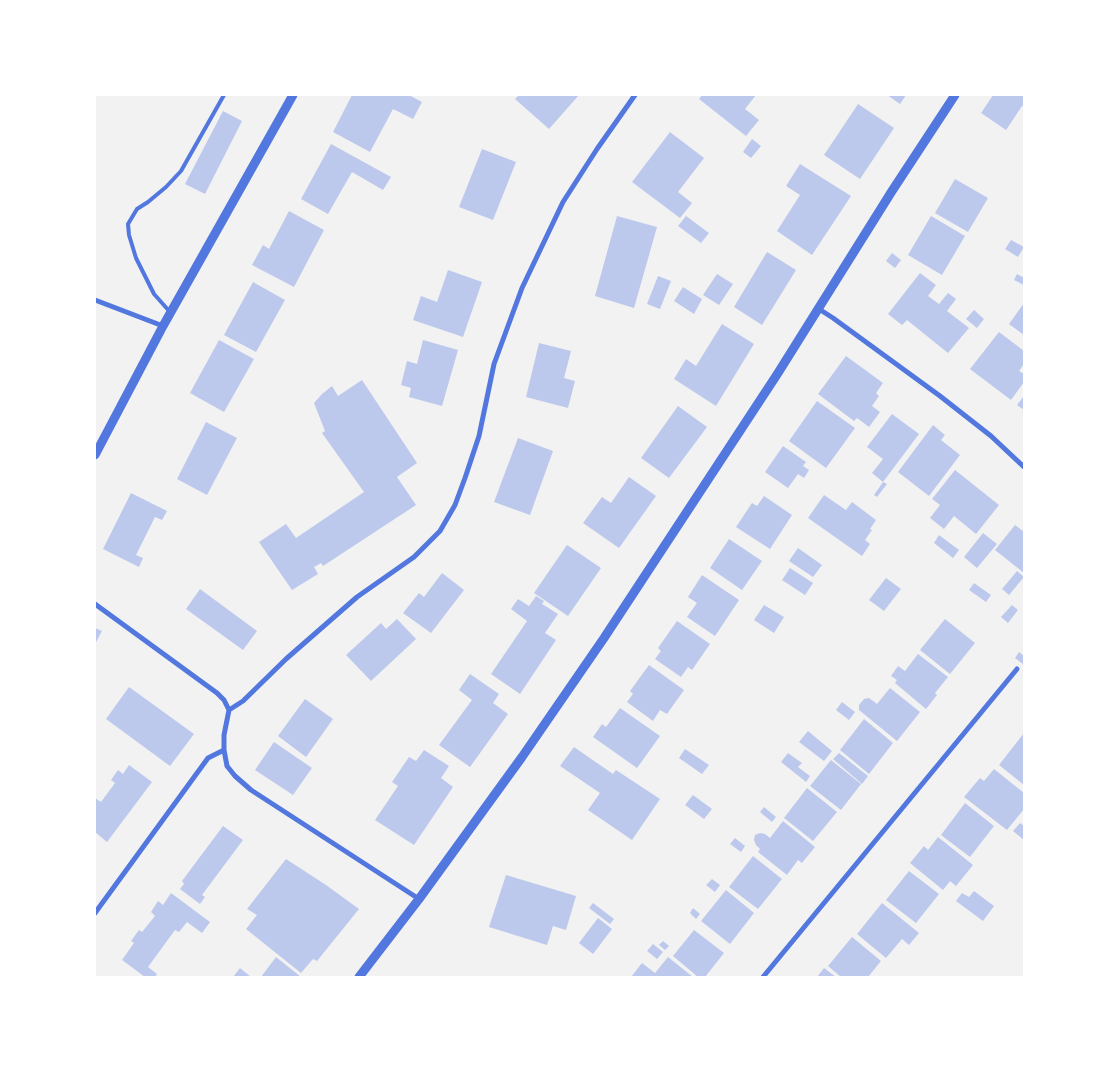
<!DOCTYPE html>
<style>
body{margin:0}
#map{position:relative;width:1119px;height:1072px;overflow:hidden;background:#f2f2f2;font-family:"Public Sans",sans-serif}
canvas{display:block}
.frame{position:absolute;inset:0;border:96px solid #fff;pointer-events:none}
</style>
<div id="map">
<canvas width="1119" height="1072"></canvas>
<div class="frame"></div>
</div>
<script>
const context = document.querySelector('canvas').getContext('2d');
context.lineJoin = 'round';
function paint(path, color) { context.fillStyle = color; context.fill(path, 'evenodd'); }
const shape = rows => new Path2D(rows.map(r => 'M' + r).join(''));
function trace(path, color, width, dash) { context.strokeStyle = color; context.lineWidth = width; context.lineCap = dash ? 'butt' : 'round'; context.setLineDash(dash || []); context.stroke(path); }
paint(shape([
 [352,95,409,95,422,102,413,119,393,109,370,152,333,132],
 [519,95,579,95,549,129,515,99],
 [702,95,756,95,745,109,759,120,746,136,699,99],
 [887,95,906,95,900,104],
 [993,95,1024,95,1024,107,1022,106,1006,130,981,113],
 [858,104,894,128,860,179,824,155],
 [223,111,242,121,205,194,185,184],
 [670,132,704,158,678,192,692,203,680,218,632,182],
 [752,139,761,146,751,158,743,152],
 [331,144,391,177,383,190,352,172,328,214,301,199],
 [482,149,516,162,493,220,459,207],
 [800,164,851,196,812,255,777,231,800,195,786,186],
 [955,179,988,198,968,232,935,213],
 [289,211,324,230,294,287,252,265,263,245,269,249],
 [617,216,657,227,634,308,595,296],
 [686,216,709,233,701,243,678,226],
 [931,216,965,236,942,275,908,255],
 [1011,240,1024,247,1018,257,1005,249],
 [767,252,796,270,762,325,734,307],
 [892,253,901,260,895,268,886,261],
 [448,270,482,282,463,337,413,320,421,296,437,302],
 [920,273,936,285,928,296,939,304,948,293,956,299,947,311,969,328,948,353,907,320,902,325,888,314],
 [717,274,733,284,719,305,703,295],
 [1017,274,1024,278,1024,285,1014,280],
 [658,276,671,281,660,309,647,304],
 [253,282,285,300,256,352,224,335],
 [683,287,702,299,694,314,674,301],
 [1024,303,1024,335,1009,324],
 [974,310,984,319,977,328,966,319],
 [722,324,754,344,716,406,674,379,686,359,696,366],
 [999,332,1024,351,1024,364,1019,371,1024,374,1024,382,1011,400,970,369],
 [219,340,254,359,224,412,190,393],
 [423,340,458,350,442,406,409,397,411,388,401,385,407,361,417,364],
 [539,343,571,351,564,378,575,381,568,408,526,397],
 [846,356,883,383,876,393,879,396,872,406,880,412,869,427,857,418,854,421,818,394],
 [362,380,417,463,397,477,416,505,323,566,321,563,314,567,318,574,292,590,259,542,286,524,296,538,364,492,322,433,325,431,314,403,322,394,332,386,338,396],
 [1024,396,1024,410,1017,405],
 [817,401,855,428,826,468,789,441],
 [678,406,707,427,669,478,641,458],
 [892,414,919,434,883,482,872,473,883,459,867,447],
 [206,422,237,438,207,495,177,479],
 [933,425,945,435,941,440,960,455,929,496,898,472],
 [518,438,553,451,530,515,494,502],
 [783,446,806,462,803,466,809,470,804,478,798,474,788,488,765,472],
 [955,470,999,505,976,534,954,516,944,529,930,518,940,505,932,499],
 [629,477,656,496,619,548,583,523,602,497,611,503],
 [883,482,887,484,877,497,874,495],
 [131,493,167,511,162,520,155,517,136,555,143,558,139,567,103,549],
 [824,495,846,510,852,502,876,520,870,529,872,530,865,540,870,544,862,556,808,518],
 [764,496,792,515,770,549,736,527,752,503,757,506],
 [1015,525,1024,532,1024,573,995,550],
 [983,533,997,544,977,568,964,557],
 [939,535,959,550,953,558,934,543],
 [729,539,762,561,742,590,710,568],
 [567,545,601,568,568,616,534,593],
 [798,548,822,565,813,577,789,561],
 [790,568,813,583,805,595,782,580],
 [1017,571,1024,577,1009,595,1002,589],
 [442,573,464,590,431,633,403,613,419,593,424,597],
 [702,575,739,600,715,636,687,617,697,603,688,597],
 [886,578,901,589,884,611,869,600],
 [974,583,991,595,986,602,969,590],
 [200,589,257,631,243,650,186,609],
 [536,596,544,601,542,604,558,614,545,633,556,640,520,694,491,674,527,621,511,609,518,599,529,606],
 [764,605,784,617,774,633,754,620],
 [1012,605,1018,610,1008,623,1001,617],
 [397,619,416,639,371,681,346,655,381,623,386,629],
 [945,619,975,643,950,674,920,650],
 [677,621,710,644,692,670,688,667,681,677,655,659,661,651,658,648],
 [95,628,102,631,95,644],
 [1019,652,1024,656,1024,665,1015,658],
 [918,654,948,677,935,693,937,695,926,709,895,683,897,680,891,676,898,666,905,671],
 [649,665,684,690,667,714,660,710,653,721,627,702,633,694,630,691],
 [470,674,499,694,493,703,508,714,470,767,439,745,472,700,459,690],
 [129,687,194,734,170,766,106,719],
 [890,688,920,712,897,741,859,710,859,705,864,699,869,698,877,704],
 [305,699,333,719,306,757,278,736],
 [842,702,855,712,849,720,836,710],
 [620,708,660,736,637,768,593,737,602,724,606,727],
 [864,719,893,743,869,774,840,750],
 [808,731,832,751,824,761,799,742],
 [1024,733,1024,785,999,765],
 [274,742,312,768,293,795,255,770],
 [574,747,613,774,616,770,660,799,632,840,588,810,600,793,560,766],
 [685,749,709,765,702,774,679,758],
 [424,750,449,766,441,778,453,787,414,845,375,820,398,786,392,782,409,757,416,761],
 [788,753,802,763,798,767,810,776,806,782,781,762],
 [839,753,868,776,862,784,833,759],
 [831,760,861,784,841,810,810,786],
 [129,765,152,782,107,842,95,832,95,798,101,802,115,783,111,780,118,770,123,774],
 [994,769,1024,793,1024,809,1007,830,964,797,980,778,984,781],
 [807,788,837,812,813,841,784,818],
 [693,795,712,809,704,819,685,805],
 [965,803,994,826,970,857,941,835],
 [764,807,776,817,772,822,760,812],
 [783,821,815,847,802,863,798,860,787,875,758,852,760,849,756,845,754,840,755,835,760,833,765,834,770,838],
 [1020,823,1024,826,1024,840,1013,831],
 [223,826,243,840,202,895,205,897,200,904,180,889,184,884,182,881],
 [938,837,973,865,956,886,950,881,943,890,910,863,924,846,928,850],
 [735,838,745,846,741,852,730,844],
 [753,856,782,879,758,909,729,887],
 [286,859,326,885,359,909,317,961,313,959,301,973,246,929,257,915,247,909],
 [909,871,939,894,916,923,886,900],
 [506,875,576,896,566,930,553,926,547,945,489,927],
 [712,879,720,885,715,892,706,885],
 [726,890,754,913,730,944,701,921],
 [974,891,994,906,983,921,956,901,962,893,969,897],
 [171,893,210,922,202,933,187,922,179,932,175,930,148,967,157,974,155,977,145,977,122,960,134,943,131,941,139,930,142,932,155,916,151,912,158,901,163,905],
 [593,903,614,919,610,924,589,908],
 [882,903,919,933,909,945,902,939,886,958,857,934],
 [693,908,700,914,696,919,690,913],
 [598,918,612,929,593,954,579,943],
 [694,930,724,953,705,977,698,977,673,956],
 [852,937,881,961,868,977,841,977,828,966],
 [663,941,669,946,665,950,659,945],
 [653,944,663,952,657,959,647,951],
 [276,957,301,977,261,977],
 [668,957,693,977,631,977,642,963,655,973],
 [240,968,251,977,233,977],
 [824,968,836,977,817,977]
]), '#bdc9ec');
trace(shape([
 [170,312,154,294,136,258,129,235,128,224,137,209,148,202,166,187,181,171,224,95]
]), '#5277de', 4);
trace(shape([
 [95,300,163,326],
 [819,309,833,318,940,396,991,436,1024,467],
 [95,604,217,693,224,700,229,710,224,735,224,750,227,766,235,776,251,790,419,899],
 [229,710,243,701,286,659,357,597,414,557,440,531,455,505,465,478,479,436,494,364,522,288,563,202,597,149,635,95],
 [95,913,208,758,224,750],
 [763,977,1017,669]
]), '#5277de', 5);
trace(shape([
 [95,455,163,326,293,95],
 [359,977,419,899,522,757,604,638,778,373,892,191,955,95]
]), '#5277de', 9);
</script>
